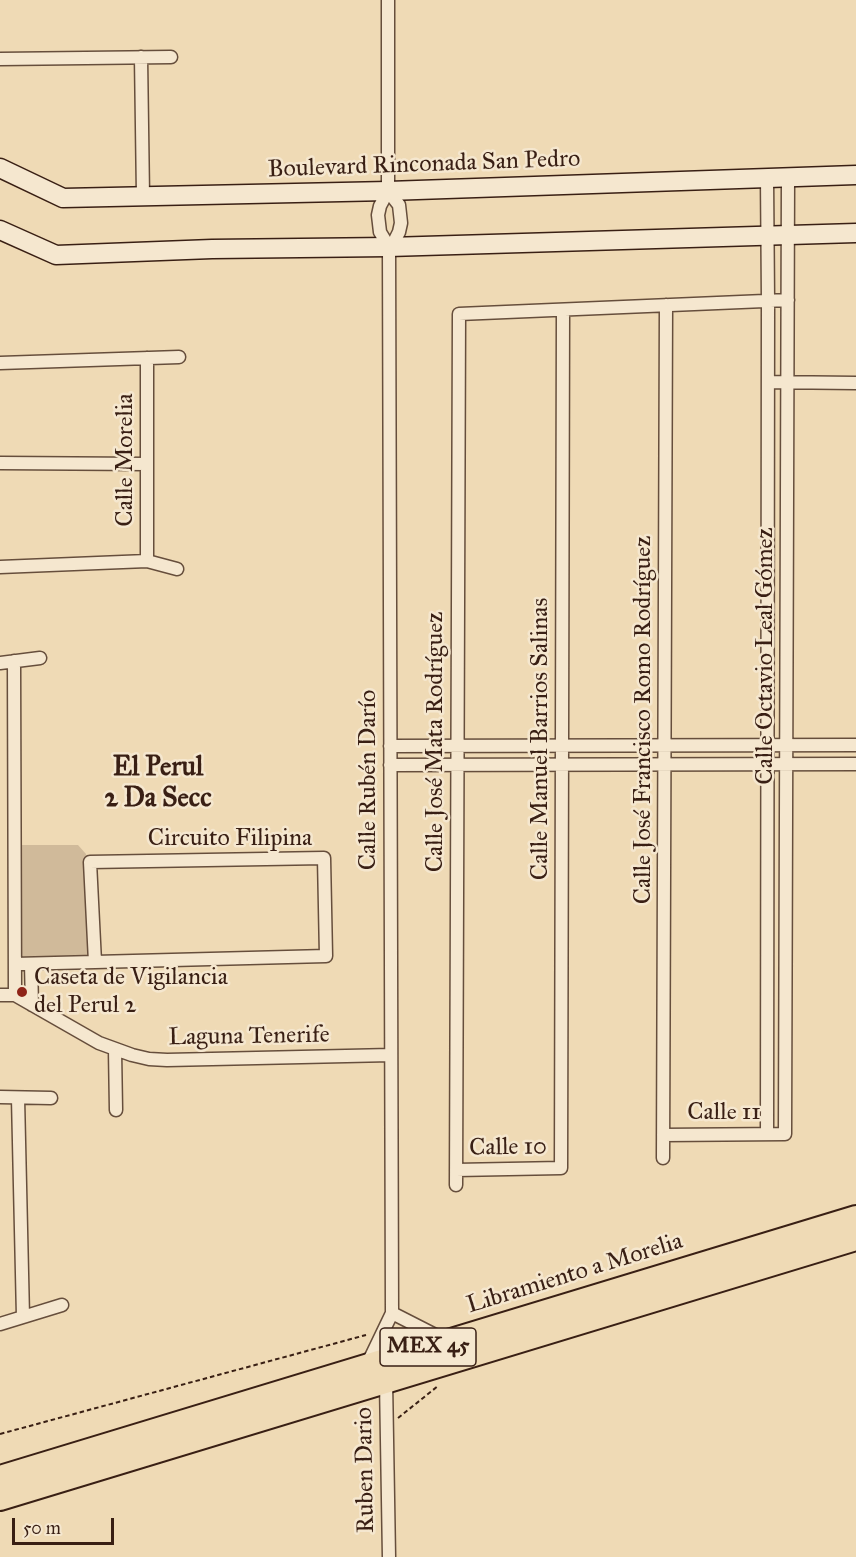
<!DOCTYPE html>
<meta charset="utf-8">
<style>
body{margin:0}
#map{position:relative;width:856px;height:1557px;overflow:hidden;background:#efdab5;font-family:"IM FELL Great Primer",serif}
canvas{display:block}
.scale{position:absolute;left:12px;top:1518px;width:102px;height:27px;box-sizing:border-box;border:3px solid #391f14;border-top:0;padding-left:8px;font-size:18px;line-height:21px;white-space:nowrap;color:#391f14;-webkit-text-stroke:4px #f5e7cf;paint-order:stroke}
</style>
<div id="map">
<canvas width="856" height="1557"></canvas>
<div class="scale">50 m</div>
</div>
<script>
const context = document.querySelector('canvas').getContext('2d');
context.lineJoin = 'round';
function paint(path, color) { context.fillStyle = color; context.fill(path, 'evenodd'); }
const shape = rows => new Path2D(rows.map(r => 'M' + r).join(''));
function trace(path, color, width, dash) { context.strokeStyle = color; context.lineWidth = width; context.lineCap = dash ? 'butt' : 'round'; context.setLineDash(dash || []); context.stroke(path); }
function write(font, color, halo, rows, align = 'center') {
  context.font = font + ' "IM FELL Great Primer",serif'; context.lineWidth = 5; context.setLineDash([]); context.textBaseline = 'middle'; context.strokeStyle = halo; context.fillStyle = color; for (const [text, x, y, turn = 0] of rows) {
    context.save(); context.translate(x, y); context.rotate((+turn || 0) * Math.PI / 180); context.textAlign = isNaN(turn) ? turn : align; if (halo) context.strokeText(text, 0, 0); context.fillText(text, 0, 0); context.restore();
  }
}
paint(shape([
 [19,845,78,845,86,854,91,955,19,959]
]), '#d0ba9a');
const street = shape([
 [141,57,143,196],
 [0,59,171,57],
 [767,178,768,301,767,1134],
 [388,191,399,205,401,223,399,232,395,240,389,247],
 [147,358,147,561],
 [0,363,179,357],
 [768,382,856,383],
 [0,463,147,464],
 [0,567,147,561,177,569],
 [14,661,15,995],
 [0,663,40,658],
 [390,746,856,745],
 [390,765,856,764],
 [15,964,95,962,326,956,324,858,90,862,95,962],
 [31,964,32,1005],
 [0,995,15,995],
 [15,995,99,1043,132,1055,149,1059,167,1060,391,1055],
 [115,1050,116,1110],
 [0,1097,51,1098],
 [18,1098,23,1317],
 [663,1135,785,1134,788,177],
 [663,1158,666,305],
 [456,1170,561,1168,563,310],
 [456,1185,459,314,788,300],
 [392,1313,447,1341],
 [0,1324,62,1305],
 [367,1365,392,1313,389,247,380,232,378,215,380,206,388,191,388,0],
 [386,1381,389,1557]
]);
const secondary = shape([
 [0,168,63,198,388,191,856,175],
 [0,230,56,255,212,249,389,247,856,233]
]);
const highway = shape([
 [0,1477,856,1217],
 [0,1499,856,1239]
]);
trace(street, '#664e3c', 15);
trace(secondary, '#391f14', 21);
trace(highway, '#391f14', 26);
trace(shape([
 [398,1418,438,1386],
 [0,1434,366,1335]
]), '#391f14', 2, [4.5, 3]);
trace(street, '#f5e7cf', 12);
trace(secondary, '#f5e7cf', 18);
trace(highway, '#efdab5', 22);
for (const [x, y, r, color] of [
 [22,992,6,"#8f2418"]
]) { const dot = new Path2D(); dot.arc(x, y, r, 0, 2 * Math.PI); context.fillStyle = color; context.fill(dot); trace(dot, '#f5e7cf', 2); }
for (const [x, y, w] of [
 [428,1347,96]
]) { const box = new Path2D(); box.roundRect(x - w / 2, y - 19, w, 38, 4.5); context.fillStyle = '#f5e7cf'; context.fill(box); trace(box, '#391f14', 1.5); }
write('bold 22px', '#391f14', null, [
 ["MEX 45",428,1347]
]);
write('24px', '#391f14', '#f5e7cf', [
 ["Boulevard Rinconada San Pedro",424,165,-2],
 ["Calle Morelia",126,460,-90],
 ["Calle Octavio Leal Gómez",766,656,-90],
 ["Calle José Francisco Romo Rodríguez",644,720,-90],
 ["Calle Manuel Barrios Salinas",541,739,-90],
 ["Calle José Mata Rodríguez",436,742,-90],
 ["Calle Rubén Darío",369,780,-90],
 ["Circuito Filipina",230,839],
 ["Laguna Tenerife",249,1037,-1],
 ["Calle 11",724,1113],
 ["Calle 10",508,1148,-1],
 ["Libramiento a Morelia",575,1274,-17],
 ["Ruben Dario",366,1470,-91]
]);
write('24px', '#391f14', '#f5e7cf', [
 ["Caseta de Vigilancia",34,978],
 ["del Perul 2",34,1006]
], 'left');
write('bold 27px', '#391f14', '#f5e7cf', [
 ["El Perul",158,768],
 ["2 Da Secc",158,799]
]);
</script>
